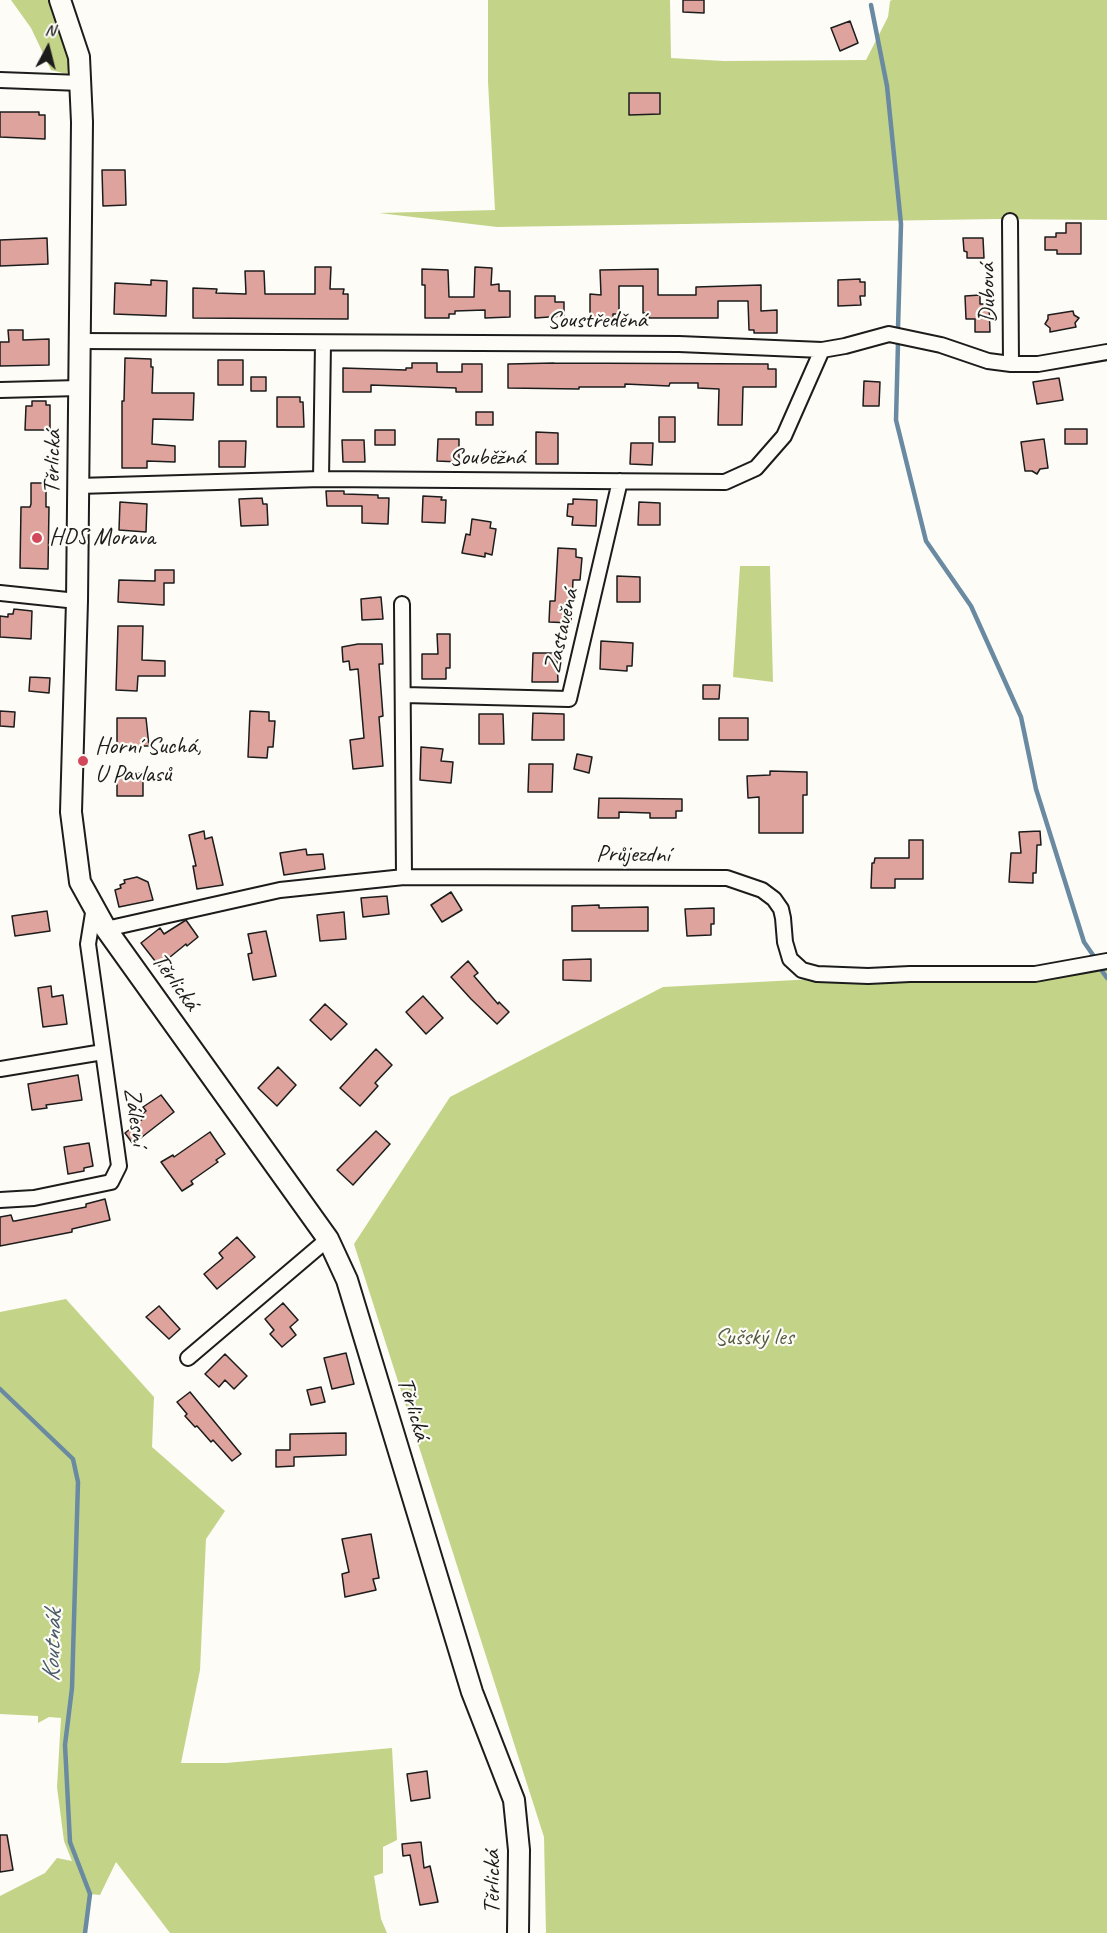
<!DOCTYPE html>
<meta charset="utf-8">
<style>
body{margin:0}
#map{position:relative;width:1107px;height:1933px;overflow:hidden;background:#fdfcf7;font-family:Caveat,sans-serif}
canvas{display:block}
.north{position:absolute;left:18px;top:18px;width:60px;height:60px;-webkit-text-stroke:4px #fdfcf7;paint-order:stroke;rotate:7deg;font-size:16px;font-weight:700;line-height:24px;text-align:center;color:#1c1c1c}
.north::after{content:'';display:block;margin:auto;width:21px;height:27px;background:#1c1c1c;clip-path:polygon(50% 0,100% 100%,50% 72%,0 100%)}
</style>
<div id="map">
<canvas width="1107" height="1933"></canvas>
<div class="north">N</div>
</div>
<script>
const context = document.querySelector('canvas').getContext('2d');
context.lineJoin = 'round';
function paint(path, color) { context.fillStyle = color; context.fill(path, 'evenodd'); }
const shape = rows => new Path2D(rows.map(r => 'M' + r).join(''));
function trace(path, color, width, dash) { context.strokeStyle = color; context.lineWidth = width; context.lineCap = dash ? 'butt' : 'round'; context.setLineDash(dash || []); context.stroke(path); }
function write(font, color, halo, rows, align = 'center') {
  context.font = font + ' Caveat,sans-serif'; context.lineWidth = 4.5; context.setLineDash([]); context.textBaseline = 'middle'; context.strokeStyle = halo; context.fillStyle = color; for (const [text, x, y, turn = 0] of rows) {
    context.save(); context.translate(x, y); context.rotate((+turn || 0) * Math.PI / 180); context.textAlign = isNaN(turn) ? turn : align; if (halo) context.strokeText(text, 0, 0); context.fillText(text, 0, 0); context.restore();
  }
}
paint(shape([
 [11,0,50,0,71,56,67,74,51,70,31,28],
 [488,0,670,0,671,58,724,61,866,60,888,17,890,1,892,0,1107,0,1107,220,997,219,497,227,379,213,495,210,488,82],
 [740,566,770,566,773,682,733,677],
 [1107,961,1107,1933,546,1933,544,1837,354,1244,450,1097,663,987,910,974,1035,974],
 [66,1299,154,1397,152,1447,225,1511,206,1539,200,1670,181,1763,226,1763,392,1748,397,1840,383,1847,383,1873,374,1876,381,1919,387,1933,170,1933,116,1862,100,1895,90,1894,85,1933,0,1933,0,1896,45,1873,57,1858,72,1861,64,1841,57,1787,61,1718,49,1717,38,1723,38,1716,0,1714,0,1312]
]), '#c3d489');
trace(shape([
 [871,5,887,86,901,224,898,328],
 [898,343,896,420,926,541,971,606,1021,717,1036,789,1084,942,1093,955],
 [1102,971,1107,978],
 [0,1389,73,1459,78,1482,72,1688,65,1745,70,1842,90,1894,85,1933]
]), '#6a8aa2', 4.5);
const building = shape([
 [683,0,704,0,704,13,683,12,683,0],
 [850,21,858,43,840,51,831,28,850,21],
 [629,93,660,93,660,114,629,115,629,93],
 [0,112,39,112,39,115,45,115,45,139,0,137,0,112],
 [102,170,125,170,126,205,103,206,102,170],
 [1066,223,1081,223,1081,254,1057,254,1057,250,1045,250,1045,237,1056,237,1056,233,1066,233,1066,223],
 [47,238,48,264,0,266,0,240,47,238],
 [963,238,983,238,984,258,967,258,967,252,964,251,963,238],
 [315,267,331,267,330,289,344,289,343,294,348,294,348,319,193,318,193,288,217,289,216,293,246,294,245,271,264,271,265,294,315,294,315,267],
 [475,267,492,268,491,285,499,284,499,291,510,291,510,317,485,318,485,310,455,311,455,314,449,314,449,318,425,318,425,285,422,285,422,269,448,270,449,297,474,297,475,267],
 [658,269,658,295,696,295,696,287,761,285,761,311,777,310,777,333,754,333,754,330,749,330,748,301,718,301,718,318,649,318,650,313,643,313,643,286,619,286,619,314,613,314,613,318,590,318,590,294,601,295,600,270,658,269],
 [860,279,860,282,865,282,865,296,860,296,861,305,838,306,838,280,860,279],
 [151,280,167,281,166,316,114,314,115,283,151,285,151,280],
 [980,295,980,304,989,304,990,332,975,332,975,319,966,319,965,296,980,295],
 [535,296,555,296,555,302,564,302,564,316,535,318,535,296],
 [1073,311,1074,315,1079,318,1075,323,1076,327,1050,332,1050,328,1045,324,1048,319,1048,315,1073,311],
 [8,330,23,330,23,340,49,339,49,365,0,366,0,342,9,342,8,330],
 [125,358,151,359,151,367,153,367,152,393,194,393,193,420,153,419,152,444,175,446,175,462,147,461,147,468,122,468,122,401,124,401,125,358],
 [218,360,243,360,243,385,218,385,218,360],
 [412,363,437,363,437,372,462,372,462,364,482,364,482,392,456,392,456,388,371,385,371,392,343,392,343,368,406,370,406,368,412,368,412,363],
 [554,363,768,364,768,369,776,369,776,387,743,387,742,425,718,425,719,389,698,388,698,383,670,383,669,386,625,384,625,387,579,387,579,389,508,388,508,364,554,363],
 [251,377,266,377,266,391,251,391,251,377],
 [1059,378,1063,400,1037,404,1033,382,1059,378],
 [864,381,880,382,879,406,863,406,864,381],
 [277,397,300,397,300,402,303,402,304,427,277,427,277,397],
 [32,401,46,401,46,405,50,405,50,430,25,430,26,406,32,406,32,401],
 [476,412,493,412,493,425,476,425,476,412],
 [659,417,675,417,675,442,659,442,659,417],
 [1065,429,1087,429,1087,444,1065,444,1065,429],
 [375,430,395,430,395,445,375,445,375,430],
 [536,432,558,433,558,464,536,464,536,432],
 [438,439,459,439,459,462,437,461,438,439],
 [1044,439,1048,468,1040,469,1037,474,1032,471,1025,471,1021,442,1044,439],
 [342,440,364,440,365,462,343,462,342,440],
 [219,441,246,441,245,467,219,467,219,441],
 [631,443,653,443,652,465,630,464,631,443],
 [31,483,46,483,46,507,49,507,48,569,20,568,21,507,30,507,31,504,31,483],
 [326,491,344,491,344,494,378,495,378,498,389,498,388,524,362,523,362,506,327,506,326,491],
 [423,496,442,497,441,500,446,500,445,523,422,522,423,496],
 [262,498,263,504,267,504,268,525,241,526,239,499,262,498],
 [573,499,597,500,596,526,572,525,573,517,567,516,568,504,573,504,573,499],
 [120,502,147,504,146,532,119,530,120,502],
 [639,502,660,503,660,525,638,525,639,502],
 [472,519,491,522,490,528,496,529,492,555,485,553,485,557,462,553,466,534,470,535,472,519],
 [558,548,576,549,576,557,582,558,580,580,573,580,571,623,549,622,550,601,555,601,558,548],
 [155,570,174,570,174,583,164,583,164,605,118,602,119,580,155,581,155,570],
 [617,576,640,577,640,602,617,602,617,576],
 [381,597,383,619,362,620,361,599,381,597],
 [14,609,32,611,31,639,0,637,0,616,8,617,8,614,13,614,14,609],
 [118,626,143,626,142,660,165,661,165,676,138,676,137,691,116,690,118,626],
 [437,634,450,634,450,668,446,668,446,679,422,679,422,654,438,654,437,634],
 [601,641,633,643,632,666,627,666,627,671,600,669,601,641],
 [358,644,382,644,383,664,379,664,383,716,379,717,383,766,353,769,350,740,364,738,358,669,350,670,349,661,343,662,342,647,358,644],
 [533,653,554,653,554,660,557,659,558,682,532,682,533,653],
 [30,677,50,678,49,693,29,691,30,677],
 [703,685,720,685,719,699,703,699,703,685],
 [0,711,15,712,14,727,0,726,0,711],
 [250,711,269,712,269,721,275,721,273,747,268,747,267,758,248,757,250,711],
 [533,713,564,714,564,740,532,740,533,713],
 [479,714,503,714,504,744,479,744,479,714],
 [117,718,146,718,149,746,117,746,117,718],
 [719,718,748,718,748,740,719,740,719,718],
 [421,747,443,749,441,761,453,762,451,783,420,780,421,747],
 [577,754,592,757,589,773,574,769,577,754],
 [529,764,553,764,552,792,528,792,529,764],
 [770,771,807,772,807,795,803,795,803,833,759,833,759,797,748,798,747,776,770,775,770,771],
 [117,773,143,773,143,796,117,796,117,773],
 [599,798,682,799,682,811,676,811,676,818,650,818,650,813,619,812,619,818,598,818,599,798],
 [204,831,205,839,212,837,223,885,197,889,193,866,196,866,189,835,204,831],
 [1040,831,1041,845,1037,845,1036,873,1033,873,1033,883,1009,882,1011,853,1021,853,1019,832,1040,831],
 [909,840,923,840,923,879,895,879,895,888,871,888,872,863,874,863,875,858,909,858,909,840],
 [306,849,307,855,323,854,325,869,284,875,280,853,306,849],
 [137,877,148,882,153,900,119,907,115,890,121,888,120,885,125,883,124,880,137,877],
 [451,892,462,910,442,922,431,905,451,892],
 [387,896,389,914,363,917,361,898,387,896],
 [599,905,599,908,648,907,648,931,572,931,572,906,599,905],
 [714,908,714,924,711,924,711,935,687,936,685,909,714,908],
 [47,911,50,931,15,936,12,916,47,911],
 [344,912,346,939,320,941,317,915,344,912],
 [186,920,198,937,187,946,186,944,159,966,141,943,160,928,164,934,186,920],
 [266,931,276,976,253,980,248,954,252,953,248,934,266,931],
 [591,959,591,981,563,980,563,960,591,959],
 [468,961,478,973,474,976,498,1004,499,1002,509,1012,497,1024,471,999,451,977,468,961],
 [51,986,52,997,63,995,67,1024,43,1027,38,988,51,986],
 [423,996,443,1018,426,1034,406,1012,423,996],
 [325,1004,347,1024,331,1040,310,1020,325,1004],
 [376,1049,392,1065,375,1083,378,1086,360,1106,340,1088,376,1049],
 [278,1067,296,1085,277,1106,258,1088,278,1067],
 [78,1075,82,1100,46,1105,47,1108,32,1110,28,1084,78,1075],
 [161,1095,174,1112,133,1144,125,1133,144,1118,141,1115,146,1111,143,1107,161,1095],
 [376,1131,390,1144,353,1185,337,1170,376,1131],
 [210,1132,225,1154,216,1160,218,1162,191,1181,193,1184,182,1191,161,1162,173,1155,174,1157,210,1132],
 [89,1143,93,1166,84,1168,84,1171,68,1174,64,1147,89,1143],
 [105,1199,110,1220,72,1229,72,1232,0,1246,0,1217,11,1215,13,1221,15,1221,86,1207,86,1204,105,1199],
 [237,1237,255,1257,217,1289,204,1274,223,1258,219,1253,237,1237],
 [283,1303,298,1320,290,1327,296,1335,282,1347,270,1334,274,1330,265,1319,283,1303],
 [159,1306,180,1329,169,1339,146,1317,159,1306],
 [346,1353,354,1384,332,1389,324,1358,346,1353],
 [225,1354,247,1376,234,1389,225,1380,219,1387,205,1374,225,1354],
 [321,1387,325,1402,311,1405,307,1390,321,1387],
 [190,1392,241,1454,232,1461,213,1440,211,1442,197,1426,195,1427,185,1416,187,1414,177,1402,190,1392],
 [346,1433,346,1455,294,1457,294,1466,276,1467,276,1450,290,1450,290,1434,346,1433],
 [371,1534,379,1578,373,1579,376,1590,345,1597,342,1574,349,1572,342,1539,371,1534],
 [427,1771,430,1798,411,1801,407,1774,427,1771],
 [0,1835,7,1835,13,1870,0,1872,0,1835],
 [421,1842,424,1868,430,1866,438,1902,420,1905,410,1855,403,1856,402,1844,421,1842]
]);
paint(building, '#dda39c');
trace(building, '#1c1c1c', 1.5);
const minor = shape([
 [0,80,81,83],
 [1010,221,1011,364],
 [80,341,679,344,822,350,845,346,889,334,941,345,988,361,1011,364,1038,364,1107,352],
 [0,390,79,388],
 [321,479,323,343],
 [78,486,321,479,725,482,756,468,784,436,822,350],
 [0,593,77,601],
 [402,604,404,877],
 [404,695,569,699,620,481],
 [106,929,280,890,404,877,727,878,762,890,774,899,781,909,783,918,785,942,790,959,802,970,817,974,868,976,910,974,1035,974,1107,961],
 [0,1069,103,1052],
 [0,1200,34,1198,111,1182,119,1166,88,944,94,907],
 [188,1358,328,1239]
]);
const secondary = shape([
 [60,0,79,57,82,122,77,601,71,812,80,882,106,929,328,1239,347,1280,472,1692,514,1800,519,1850,518,1933]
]);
trace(minor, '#1c1c1c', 18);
trace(secondary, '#1c1c1c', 24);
trace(minor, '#fdfcf7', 14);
trace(secondary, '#fdfcf7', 20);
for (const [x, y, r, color] of [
 [37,538,6,"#d1495b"],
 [83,761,6,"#d1495b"]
]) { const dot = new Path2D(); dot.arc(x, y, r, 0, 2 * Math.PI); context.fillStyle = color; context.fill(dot); trace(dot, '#fdfcf7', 2); }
write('24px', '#1c1c1c', '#fdfcf7', [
 ["Dubová",988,293,-91],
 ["Soustředěná",597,321],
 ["Souběžná",487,458],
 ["Těrlická",53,462,-89],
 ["Zastavěná",562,631,-77],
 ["Průjezdní",633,855,1],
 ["Těrlická",175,982,54],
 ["Zálesní",135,1117,82],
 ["Těrlická",413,1409,73],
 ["Těrlická",493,1882,-90]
]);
write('24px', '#1c1c1c', '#fdfcf7', [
 ["HDS Morava",49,538],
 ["Horní Suchá,",95,747],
 ["U Pavlasů",95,775]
], 'left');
write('24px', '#565c42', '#fdfcf7', [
 ["Sušský les",754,1338]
]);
write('italic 26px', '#4a5c6a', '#fdfcf7', [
 ["Koutnák",53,1646,-88]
]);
</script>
